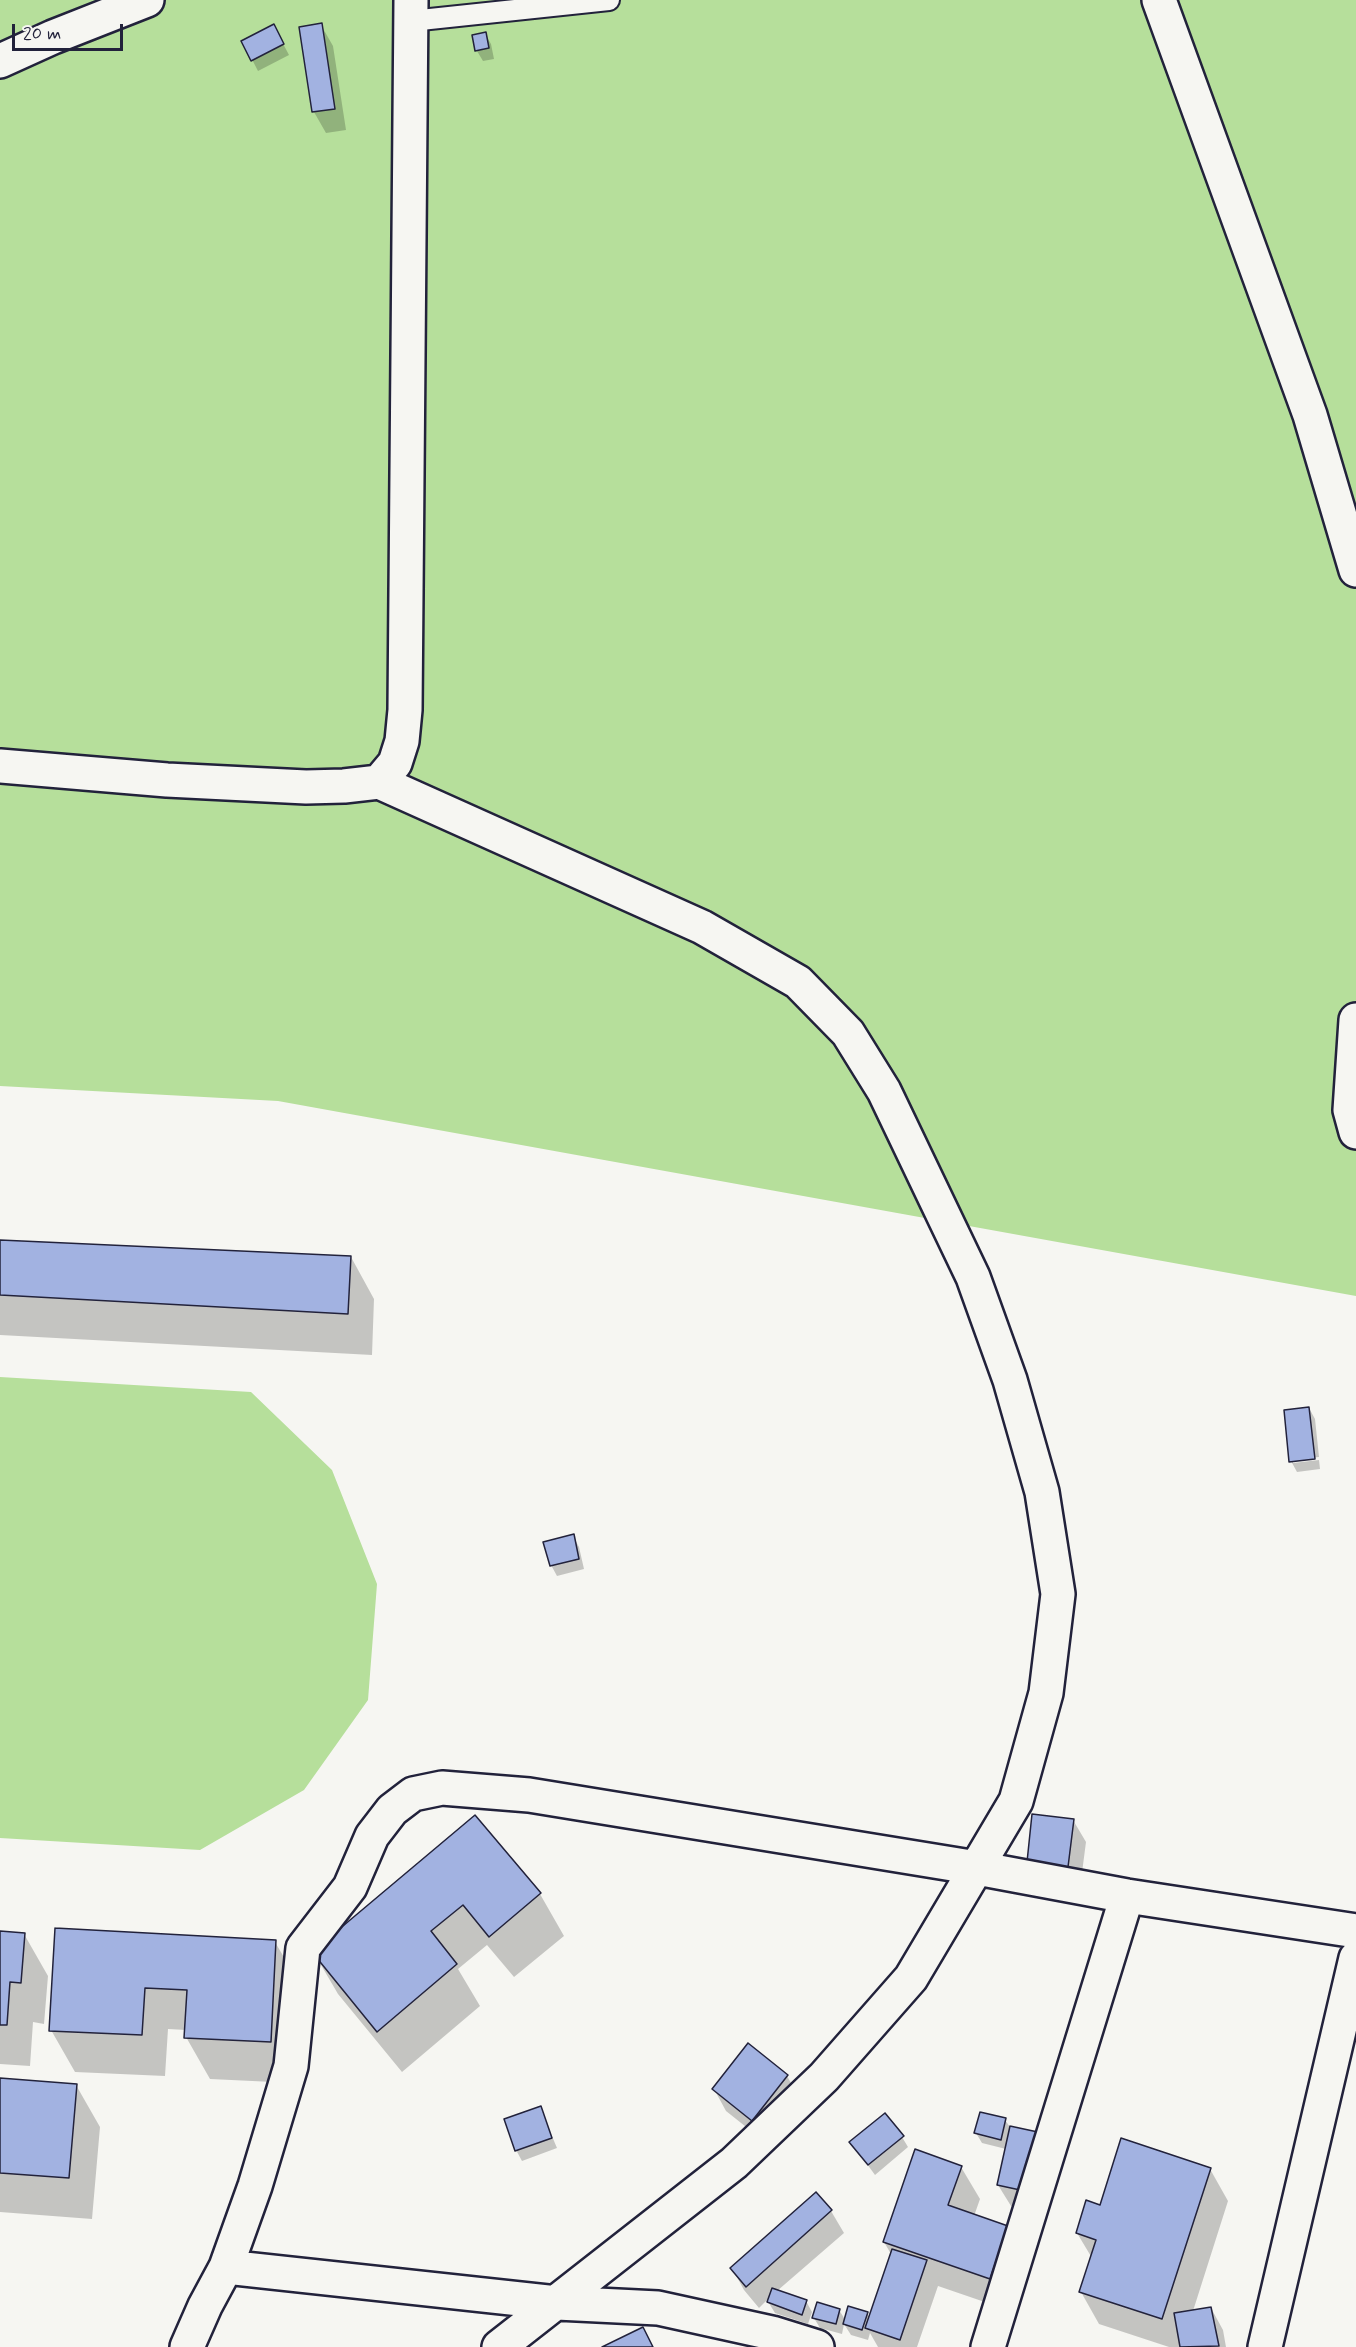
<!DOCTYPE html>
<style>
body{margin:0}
#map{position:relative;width:1356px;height:2347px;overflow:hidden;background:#f6f6f2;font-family:Mynerve,sans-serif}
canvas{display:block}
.scale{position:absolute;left:12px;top:24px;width:111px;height:27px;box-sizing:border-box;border:3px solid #22223b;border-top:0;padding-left:8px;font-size:18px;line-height:21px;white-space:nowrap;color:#22223b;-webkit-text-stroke:4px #f6f6f2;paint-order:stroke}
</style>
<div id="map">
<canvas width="1356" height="2347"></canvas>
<div class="scale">20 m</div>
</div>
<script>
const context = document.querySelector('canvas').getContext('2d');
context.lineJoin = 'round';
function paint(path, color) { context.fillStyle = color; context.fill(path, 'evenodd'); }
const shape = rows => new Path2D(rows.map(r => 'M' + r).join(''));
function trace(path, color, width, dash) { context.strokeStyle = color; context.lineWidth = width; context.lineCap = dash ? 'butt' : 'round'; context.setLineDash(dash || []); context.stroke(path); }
paint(shape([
 [0,0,1356,0,1356,1296,278,1101,0,1086],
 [0,1377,251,1392,332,1470,377,1584,368,1700,304,1790,200,1850,0,1838]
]), '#b6df9b');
paint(shape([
 [321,25,333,46,346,130,326,133,314,112,301,28],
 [485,34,491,44,494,59,483,61,477,51,474,36],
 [279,36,289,55,258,71,243,42],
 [0,1241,351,1257,374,1299,372,1355,0,1335],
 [1309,1408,1315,1419,1319,1457,1293,1460,1293,1463,1319,1460,1320,1469,1297,1472,1291,1461],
 [573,1536,579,1547,584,1569,557,1576,551,1565],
 [475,1817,540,1894,564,1936,514,1977,487,1945,458,1969,480,2006,402,2072,338,1994,314,1953],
 [1073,1820,1086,1842,1080,1888,1029,1861],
 [56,1930,275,1942,299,1983,294,2083,210,2079,186,2037,186,2030,168,2029,165,2076,75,2072,51,2030],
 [0,1933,24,1934,48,1976,44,2024,33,2022,30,2066,0,2064],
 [787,2076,799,2097,765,2142,726,2111,714,2089],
 [0,2079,76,2085,100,2127,92,2219,0,2212],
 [540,2108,557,2148,522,2161,516,2150],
 [1005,2120,1010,2127,1046,2214,1011,2206,998,2185,1006,2149,982,2143,976,2133],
 [902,2137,908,2147,875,2175,851,2142],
 [961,2167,980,2199,974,2216,1007,2228,1025,2260,1008,2310,938,2286,917,2347,878,2347,870,2333,868,2340,851,2335,844,2324,842,2334,820,2328,814,2318,839,2310,846,2321,867,2313,870,2319,891,2254,884,2242],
 [1210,2169,1228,2201,1193,2311,1211,2308,1223,2330,1226,2347,1169,2347,1099,2324,1081,2292,1092,2258,1077,2233,1101,2206],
 [816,2194,831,2211,844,2233,777,2291,806,2301,812,2312,808,2324,775,2313,767,2300,759,2308,744,2290,732,2268]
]), '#0003');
const building = shape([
 [322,23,335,109,312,112,299,27,322,23],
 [274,24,284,44,251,61,241,41,274,24],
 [486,32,489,48,475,51,472,35,486,32],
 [0,1240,351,1256,348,1314,0,1295,0,1240],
 [1309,1407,1315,1459,1289,1462,1284,1410,1309,1407],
 [574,1534,579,1559,550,1566,543,1542,574,1534],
 [1032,1814,1074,1819,1068,1867,1027,1862,1032,1814],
 [475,1815,541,1893,489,1937,463,1905,431,1931,457,1964,377,2032,312,1952,475,1815],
 [55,1928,276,1940,271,2042,184,2038,187,1990,145,1988,142,2035,49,2031,55,1928],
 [0,1931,25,1933,21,1983,10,1982,7,2025,0,2025,0,1931],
 [748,2043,788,2075,752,2121,712,2089,748,2043],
 [0,2078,77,2084,69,2178,0,2173,0,2078],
 [541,2106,552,2138,515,2151,504,2119,541,2106],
 [980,2112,1006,2118,1001,2140,974,2133,980,2112],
 [885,2113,904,2136,868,2165,849,2142,885,2113],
 [1010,2126,1047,2134,1034,2193,997,2185,1010,2126],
 [1121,2138,1211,2168,1162,2319,1079,2292,1096,2240,1076,2233,1086,2200,1100,2205,1121,2138],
 [915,2149,962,2166,948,2205,1008,2226,990,2279,883,2242,915,2149],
 [816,2192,832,2210,746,2287,730,2268,816,2192],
 [892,2249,927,2260,900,2340,865,2328,892,2249],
 [772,2288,807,2300,802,2315,767,2302,772,2288],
 [817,2302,840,2309,836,2324,812,2318,817,2302],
 [848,2306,868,2312,862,2330,843,2324,848,2306],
 [1211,2307,1219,2346,1180,2347,1174,2313,1211,2307],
 [643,2327,653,2347,602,2347,643,2327]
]);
paint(building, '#a2b2e1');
trace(building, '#22223b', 1.5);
const service = shape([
 [411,21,609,0]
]);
const minor = shape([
 [1159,0,1310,415,1356,570],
 [0,61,53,37,147,0],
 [0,766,167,780,306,787,344,786,379,782,395,763,402,741,405,710,411,0],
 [379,782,702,927,798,982,848,1033,884,1091,973,1277,1010,1380,1042,1492,1058,1594,1046,1693,1016,1801,911,1978,824,2077,734,2163,499,2347],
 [1356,1020,1350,1110,1356,1132],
 [226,2267,557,2303,658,2308,772,2333,817,2347],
 [187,2347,205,2306,226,2267,255,2186,291,2066,303,1948,350,1887,372,1836,392,1810,413,1794,442,1788,529,1795,977,1868,1127,1896,1356,1931],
 [988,2347,1127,1896],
 [1265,2347,1356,1958]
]);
trace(service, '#22223b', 24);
trace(minor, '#22223b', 38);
trace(service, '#f6f6f2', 20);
trace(minor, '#f6f6f2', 33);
</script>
